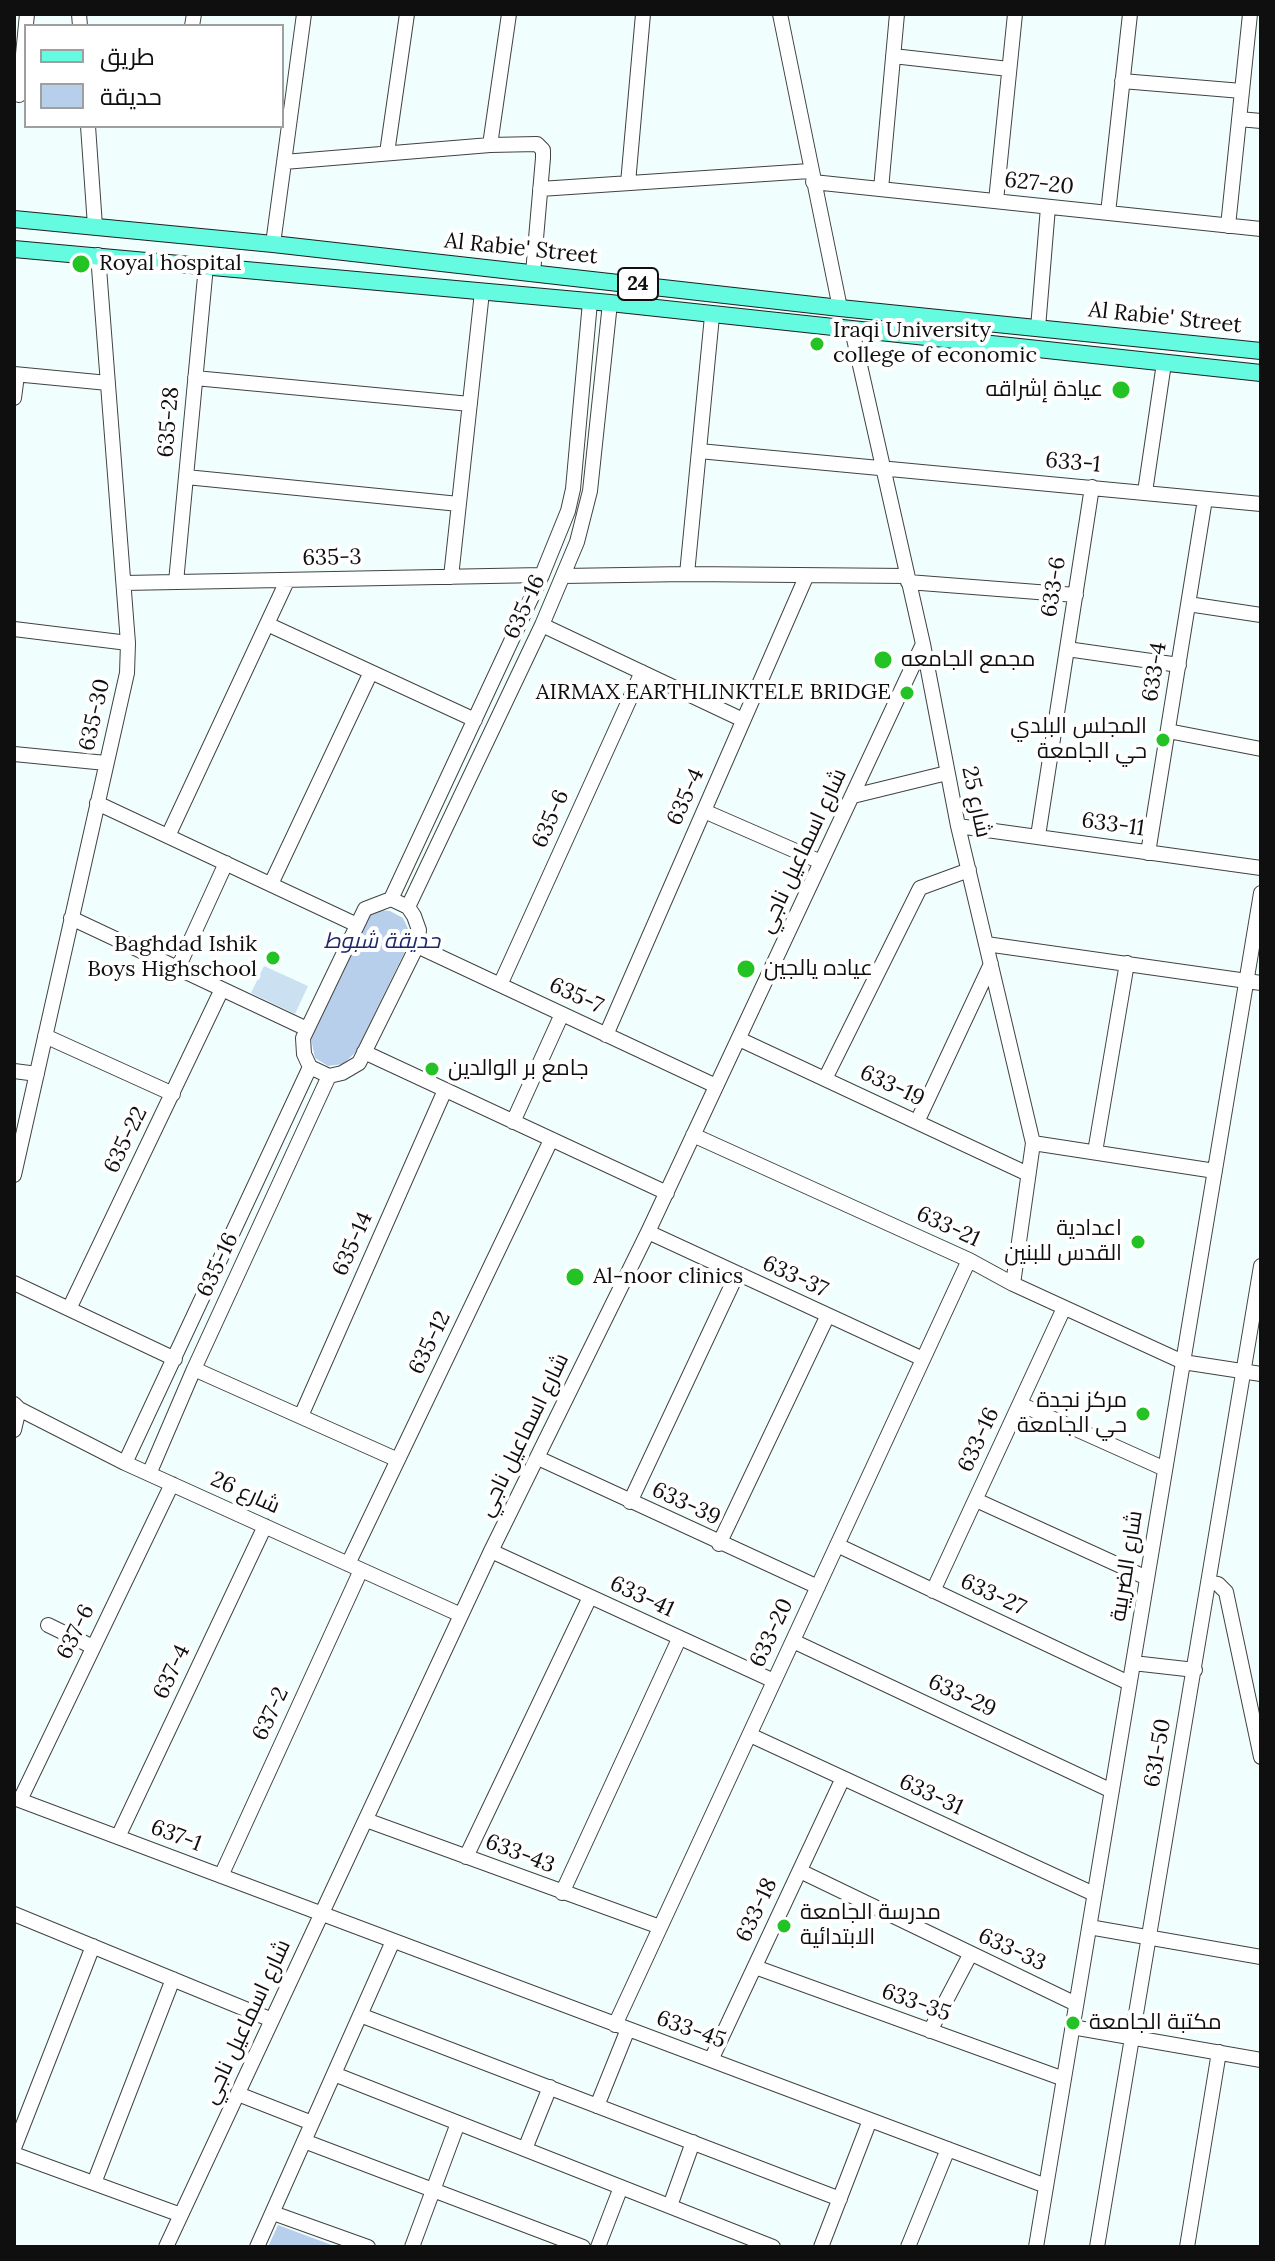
<!DOCTYPE html>
<meta charset="utf-8">
<style>
body{margin:0}
#map{position:relative;width:1275px;height:2261px;overflow:hidden;background:#f0fffd;font-family:Lora,Cairo,serif}
canvas{display:block}
.frame{position:absolute;inset:0;border:16px solid #0f0f0f;pointer-events:none}
.legend{position:absolute;left:24px;top:24px;width:260px;height:104px;box-sizing:border-box;background:#fff;border:2px solid #9f9f9f;margin:0;padding:10px 14px;list-style:none;font-size:24px;color:#0f0f0f}
.legend li{display:flex;align-items:center;gap:16px;height:40px}
.legend b{width:40px;border:2px solid #9f9f9f}
</style>
<div id="map">
<canvas width="1275" height="2261"></canvas>
<div class="frame"></div>
<ul class="legend">
<li><b style="height:10px;background:#64fbe1"></b>طريق</li>
<li><b style="height:22px;background:#b8cfeb"></b>حديقة</li>
</ul>
</div>
<script>
const context = document.querySelector('canvas').getContext('2d');
context.lineJoin = 'round';
function paint(path, color) { context.fillStyle = color; context.fill(path, 'evenodd'); }
const shape = rows => new Path2D(rows.map(r => 'M' + r).join(''));
function trace(path, color, width, dash) { context.strokeStyle = color; context.lineWidth = width; context.lineCap = dash ? 'butt' : 'round'; context.setLineDash(dash || []); context.stroke(path); }
function write(font, color, halo, rows, align = 'center') {
  context.font = font + ' Lora,Cairo,serif'; context.lineWidth = 8; context.setLineDash([]); context.textBaseline = 'middle'; context.strokeStyle = halo; context.fillStyle = color; for (const [text, x, y, turn = 0] of rows) {
    context.save(); context.translate(x, y); context.rotate((+turn || 0) * Math.PI / 180); context.textAlign = isNaN(turn) ? turn : align; if (halo) context.strokeText(text, 0, 0); context.fillText(text, 0, 0); context.restore();
  }
}
paint(shape([
 [378,910,390,911,403,918,410,933,408,945,356,1052,343,1064,328,1066,315,1058,311,1038,369,915],
 [278,2225,337,2247,268,2247]
]), '#b8cfeb');
paint(shape([
 [264,966,308,986,295,1014,251,993]
]), '#cbe1f2');
const minor = shape([
 [79,14,80,26],
 [780,14,840,308],
 [192,26,194,14],
 [893,56,1009,69],
 [1122,81,1242,91],
 [19,95,27,14],
 [1239,119,1261,121],
 [88,126,95,226],
 [490,145,509,14],
 [387,153,407,14],
 [284,162,490,145,537,144,543,150,543,158,533,273],
 [813,182,1261,229],
 [628,183,643,14],
 [540,189,810,171],
 [881,189,897,14],
 [996,201,1015,14],
 [1108,213,1130,14],
 [1228,226,1250,14],
 [273,244,304,14],
 [1038,328,1048,207],
 [852,330,923,644,958,826,1033,1143,1013,1284],
 [14,374,108,383],
 [195,378,470,404],
 [14,398,17,375],
 [699,451,1261,504],
 [186,477,459,504],
 [1145,492,1164,363],
 [687,574,712,316],
 [563,576,687,574,907,576],
 [451,577,482,292],
 [176,582,206,266],
 [908,582,1076,595],
 [124,583,542,575],
 [1188,604,1261,615],
 [267,624,475,720],
 [542,625,743,720],
 [14,629,128,643],
 [1067,649,1179,665],
 [1168,731,1261,749],
 [14,754,106,763],
 [853,796,947,773],
 [97,803,355,924],
 [704,811,821,862],
 [958,826,1261,868],
 [168,836,287,581],
 [1038,836,1092,487],
 [1148,853,1205,499],
 [271,884,371,672],
 [391,899,542,575,568,511,573,489,590,302],
 [391,899,408,907,414,916,419,930,417,946,359,1063,342,1073,329,1076,310,1067,304,1054,303,1038,365,909,391,899],
 [408,907,542,625,577,542,590,491,610,303],
 [71,918,307,1029],
 [986,944,1261,983],
 [417,946,716,1086],
 [178,968,226,863],
 [500,985,642,672],
 [606,1035,806,577],
 [45,1036,173,1094],
 [739,1039,1028,1174],
 [364,1052,667,1193],
 [14,1071,37,1074],
 [825,1079,920,888,969,870],
 [513,1122,562,1014],
 [917,1122,991,964],
 [693,1135,969,1260,1013,1284,1183,1362,1261,1374],
 [1033,1143,1215,1171],
 [1095,1152,1127,963],
 [14,1175,127,673,128,643,98,255],
 [648,1232,923,1359],
 [14,1283,175,1359],
 [69,1309,222,989],
 [194,1369,398,1460],
 [14,1404,19,1409,125,1463,461,1615],
 [1020,1404,1165,1469],
 [301,1416,445,1090],
 [14,1430,19,1409],
 [538,1458,818,1587],
 [125,1463,310,1067],
 [149,1474,194,1369,329,1076],
 [976,1500,1147,1578],
 [630,1502,737,1274],
 [719,1544,827,1317],
 [837,1545,1129,1683],
 [491,1551,774,1681],
 [348,1564,551,1140],
 [1209,1582,1218,1584,1226,1592,1261,1757],
 [933,1591,1064,1308],
 [48,1625,93,1647],
 [793,1641,1112,1791],
 [1133,1663,1195,1670],
 [750,1735,1094,1894],
 [14,1798,1046,2186],
 [20,1800,172,1484],
 [366,1820,660,1927],
 [118,1837,265,1526],
 [466,1857,590,1597],
 [800,1871,1076,2004],
 [221,1876,361,1570],
 [562,1893,679,1639],
 [14,1914,272,2020],
 [1089,1927,1261,1957],
 [755,1967,1064,2079],
 [360,2015,840,2199],
 [615,2025,969,1260],
 [1072,2027,1261,2060],
 [930,2031,970,1955],
 [711,2060,843,1778],
 [334,2074,773,2247],
 [238,2094,312,2123],
 [597,2106,628,2029],
 [304,2141,583,2247],
 [14,2148,93,1946],
 [525,2149,550,2087],
 [14,2154,181,2215],
 [94,2183,173,1979],
 [670,2206,693,2142],
 [273,2213,368,2247],
 [166,2247,491,1551,648,1232,923,644],
 [257,2247,393,1941],
 [412,2247,458,2123],
 [598,2247,621,2187],
 [821,2247,870,2120],
 [908,2247,948,2149],
 [1036,2247,1261,893],
 [1097,2247,1261,1266],
 [1187,2247,1219,2052]
]);
const major = shape([
 [14,219,273,244,840,308,1261,351],
 [14,249,610,303,1261,373]
]);
trace(minor, '#424242', 16);
trace(major, '#202020', 18);
trace(minor, '#fff', 14);
trace(major, '#64fbe1', 16);
for (const [x, y, r, color] of [
 [81,264,10,"#23c326"],
 [817,344,8,"#23c326"],
 [1121,390,10,"#23c326"],
 [883,660,10,"#23c326"],
 [907,693,8,"#23c326"],
 [1163,740,8,"#23c326"],
 [273,958,8,"#23c326"],
 [746,969,10,"#23c326"],
 [432,1069,8,"#23c326"],
 [1138,1242,8,"#23c326"],
 [575,1277,10,"#23c326"],
 [1143,1414,8,"#23c326"],
 [784,1926,8,"#23c326"],
 [1073,2023,8,"#23c326"]
]) { const dot = new Path2D(); dot.arc(x, y, r, 0, 2 * Math.PI); context.fillStyle = color; context.fill(dot); trace(dot, '#fff', 3); }
for (const [x, y, w] of [
 [638,284,40]
]) { const box = new Path2D(); box.roundRect(x - w / 2, y - 16, w, 32, 6); context.fillStyle = '#fff'; context.fill(box); trace(box, '#0f0f0f', 2); }
write('bold 20px', '#0f0f0f', null, [
 ["24",638,284]
]);
write('22px', '#0f0f0f', '#fff', [
 ["627-20",1039,184,6],
 ["Al Rabie' Street",521,249,6],
 ["Al Rabie' Street",1165,318,6],
 ["635-28",169,422,-85],
 ["633-1",1073,463,5],
 ["635-3",332,558,-1],
 ["633-6",1054,587,-81],
 ["635-16",525,607,-65],
 ["633-4",1155,672,-81],
 ["635-30",95,715,-77],
 ["635-4",686,797,-66],
 ["شارع 25",976,802,78],
 ["635-6",551,819,-66],
 ["633-11",1113,825,8],
 ["شارع اسماعيل ناجي",803,851,-65],
 ["635-7",576,996,25],
 ["633-19",892,1086,25],
 ["635-22",126,1140,-64],
 ["633-21",948,1227,25],
 ["635-14",353,1244,-66],
 ["635-16",218,1265,-65],
 ["633-37",795,1277,25],
 ["635-12",430,1343,-64],
 ["شارع اسماعيل ناجي",524,1435,-64],
 ["633-16",979,1440,-65],
 ["شارع 26",245,1493,24],
 ["633-39",686,1504,25],
 ["شارع الضريبة",1127,1566,-81],
 ["633-27",993,1595,25],
 ["633-41",642,1597,25],
 ["637-6",76,1632,-64],
 ["633-20",772,1633,-65],
 ["637-4",172,1672,-65],
 ["633-29",962,1696,25],
 ["637-2",271,1714,-65],
 ["631-50",1158,1753,-80],
 ["633-31",931,1795,25],
 ["637-1",176,1836,21],
 ["633-43",520,1854,21],
 ["633-18",757,1910,-65],
 ["633-33",1012,1950,25],
 ["633-35",916,2003,20],
 ["شارع اسماعيل ناجي",247,2022,-65],
 ["633-45",691,2030,20]
]);
write('22px', '#0f0f0f', '#fff', [
 ["Royal hospital",99,264],
 ["Iraqi University",833,331],
 ["college of economic",833,356],
 ["عيادة إشراقه",1103,390,"right"],
 ["مجمع الجامعه",901,660],
 ["AIRMAX EARTHLINKTELE BRIDGE",891,693,"right"],
 ["المجلس البلدي",1147,727,"right"],
 ["حي الجامعة",1147,752,"right"],
 ["Baghdad Ishik",257,945,"right"],
 ["Boys Highschool",257,970,"right"],
 ["عياده يالجين",764,969],
 ["جامع بر الوالدين",448,1069],
 ["اعدادية",1122,1229,"right"],
 ["القدس للبنين",1122,1254,"right"],
 ["Al-noor clinics",593,1277],
 ["مركز نجدة",1127,1401,"right"],
 ["حي الجامعة",1127,1426,"right"],
 ["مدرسة الجامعة",800,1913],
 ["الابتدائية",800,1938],
 ["مكتبة الجامعة",1089,2023]
], 'left');
write('italic 22px', '#1d2769', '#fff', [
 ["حديقة شبوط",382,942]
]);
</script>
